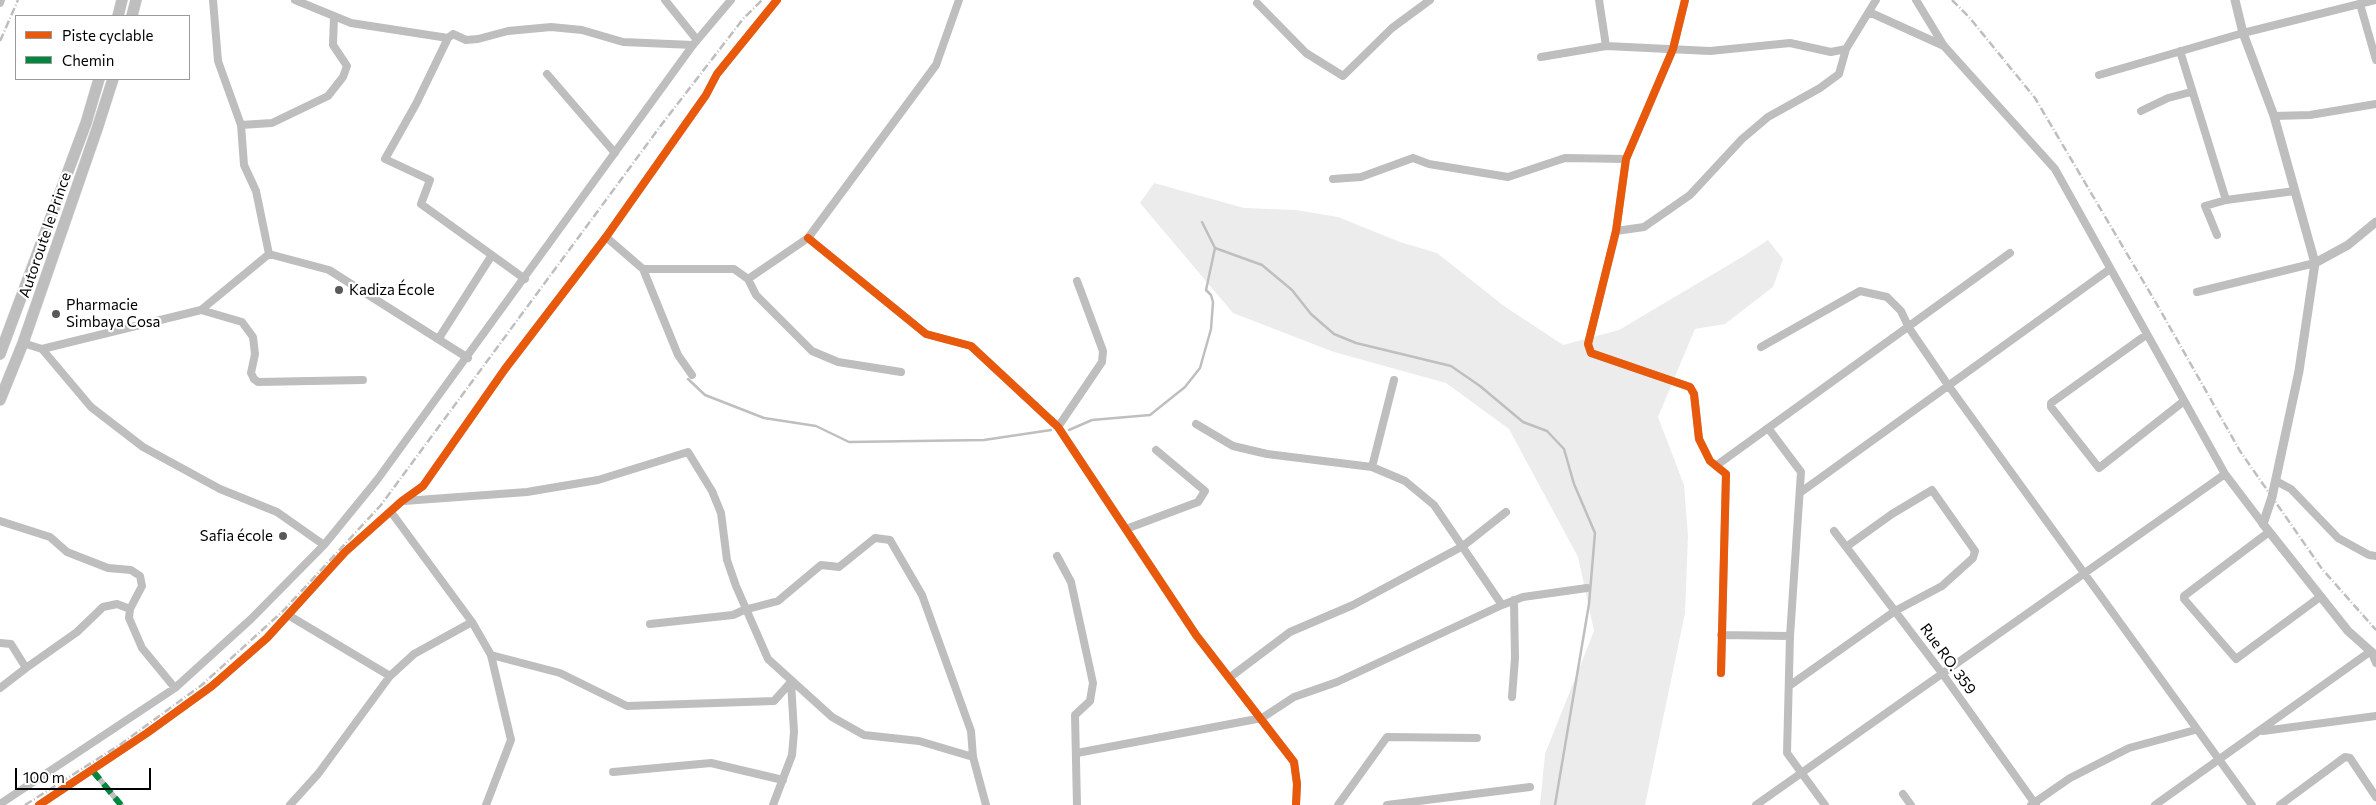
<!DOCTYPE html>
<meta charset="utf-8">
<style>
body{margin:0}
#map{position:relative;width:2376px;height:805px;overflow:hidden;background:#fff;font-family:Commissioner,sans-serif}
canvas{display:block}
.legend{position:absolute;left:15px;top:15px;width:175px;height:65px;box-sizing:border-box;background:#fff;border:1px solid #999;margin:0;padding:6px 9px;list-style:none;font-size:15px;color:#000}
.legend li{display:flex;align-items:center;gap:10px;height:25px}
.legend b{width:25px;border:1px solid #999}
.scale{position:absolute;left:15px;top:768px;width:136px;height:22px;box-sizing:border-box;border:2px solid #000;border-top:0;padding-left:6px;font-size:15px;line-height:18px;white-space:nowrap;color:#000;-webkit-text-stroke:4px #fff;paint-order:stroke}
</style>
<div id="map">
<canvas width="2376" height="805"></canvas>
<ul class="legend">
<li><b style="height:6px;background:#e8590c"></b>Piste cyclable</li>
<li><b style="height:6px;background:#00873e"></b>Chemin</li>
</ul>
<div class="scale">100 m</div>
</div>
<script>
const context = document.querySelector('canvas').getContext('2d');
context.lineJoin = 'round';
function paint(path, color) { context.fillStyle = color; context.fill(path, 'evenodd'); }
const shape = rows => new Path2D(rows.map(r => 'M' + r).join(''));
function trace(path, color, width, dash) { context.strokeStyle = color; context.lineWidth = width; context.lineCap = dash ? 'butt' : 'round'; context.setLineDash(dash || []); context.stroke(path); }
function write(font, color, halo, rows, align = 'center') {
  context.font = font + ' Commissioner,sans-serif'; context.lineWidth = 4.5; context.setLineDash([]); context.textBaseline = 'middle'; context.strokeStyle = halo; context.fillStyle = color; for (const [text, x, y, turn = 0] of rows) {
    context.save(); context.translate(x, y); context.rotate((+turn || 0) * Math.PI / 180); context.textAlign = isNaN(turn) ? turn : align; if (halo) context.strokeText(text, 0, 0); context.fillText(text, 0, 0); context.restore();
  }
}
paint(shape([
 [1154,183,1244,208,1296,210,1338,217,1400,242,1437,253,1504,306,1563,345,1619,330,1742,257,1768,240,1783,259,1773,287,1725,324,1695,329,1658,417,1684,485,1688,536,1685,613,1645,805,1540,805,1545,754,1594,631,1578,557,1509,429,1446,383,1334,352,1233,313,1140,203]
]), '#ececec');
trace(shape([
 [1202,222,1215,248,1262,265,1292,290,1311,314,1334,334,1356,343,1451,366,1480,386,1523,422,1547,431,1564,449,1574,484,1595,533,1589,604,1555,805],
 [688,379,705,395,764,418,816,426,849,442,984,440,1051,430],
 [1069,430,1092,420,1150,415,1185,387,1200,368,1211,329,1213,302,1211,295,1206,290,1215,248]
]), '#bfbfbf', 2.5);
const primary = shape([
 [118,16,122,0],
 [132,16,136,0],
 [0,354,86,123,99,79],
 [0,400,23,343,97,129,113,79]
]);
trace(primary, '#dbdbdb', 12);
trace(shape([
 [92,770,121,805]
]), '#bebebe', 5.5);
trace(shape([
 [295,0,351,23,448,38,416,104,385,159,430,180,421,204,525,279],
 [665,0,697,40],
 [1685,0,1673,49,1626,159,1616,231,1588,344,1591,353,1690,387,1694,394,1699,439,1710,461,1726,474,1721,673],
 [1916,0,1944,46,2055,169,2225,474,2263,524],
 [0,3,1,0],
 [1257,3,1306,53,1343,76,1392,28,1430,0],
 [2360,4,2376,60],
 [1869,12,1944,46],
 [448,38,453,34,466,40,478,39,508,31,551,27,582,30,623,42,693,45],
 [1606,46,1710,51,1790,43,1831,52,1846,49,1876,0],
 [2180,51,2226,200],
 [1541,57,1606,46,1599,0],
 [547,74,615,153],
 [2099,75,2243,33,2375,0],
 [2141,111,2168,98,2191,92],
 [2274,116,2310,115,2376,104],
 [241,125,272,123,328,96,343,77,347,66,333,45,334,16],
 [1333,179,1361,177,1413,158,1429,164,1508,177,1565,158,1626,159],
 [1616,231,1644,227,1690,195,1742,139,1768,117,1820,88,1839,74,1846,49],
 [2217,235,2205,206,2226,200,2295,191],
 [606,237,643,269,678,355,692,375],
 [808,238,926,334,971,346,1058,427,1196,635,1294,762,1297,784,1296,805],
 [269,254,329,270,468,358],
 [643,269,734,269,748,279,808,238,936,65,959,0],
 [748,279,756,295,812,351,838,362,901,372],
 [2197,292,2315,263],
 [201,310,242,322,253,337,255,354,251,373,254,379,258,382,363,380],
 [2146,335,2051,403,2051,407,2099,468,2184,401],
 [439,338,492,255],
 [23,343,42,349,201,310,269,254,256,191,244,165,241,125,218,61,213,0],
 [1761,347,1860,291,1887,297,1901,311,1909,328,1948,385,2252,805],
 [42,349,91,407,143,447,220,489,277,512,324,545],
 [1196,424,1233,446,1267,454,1372,467,1405,481,1434,505,1502,605],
 [1058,427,1102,362,1103,351,1077,281],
 [1768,428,1801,472,1790,636,1787,753,1825,805],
 [1717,465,2010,253],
 [1372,467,1394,380],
 [2276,481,2291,489,2338,538,2369,555,2376,556],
 [1801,492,2110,269],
 [404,501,527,492,598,480,688,452,712,491,721,513,727,560,736,586,768,659,832,717,864,735,919,741,973,757],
 [391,512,472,622,491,655,511,740,486,805],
 [0,521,50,537,67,552,108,568,131,570,140,576,142,586,130,609,129,618,142,648,175,688],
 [1126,529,1198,502,1205,491,1156,450],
 [1834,531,1942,673,2036,805],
 [2269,532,2184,596,2184,599,2236,659,2320,597],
 [1057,556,1071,582,1093,683,1090,701,1075,715,1077,805],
 [288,615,390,676],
 [650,624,733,615,744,610,778,601,821,565,839,567,875,538,890,540,922,595,971,731,973,757,986,805],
 [1721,635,1790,636],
 [0,643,11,644,26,668,0,688],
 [491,655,560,673,627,706,774,701,791,682],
 [26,668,77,632,103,607,117,604,130,609],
 [1229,678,1290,632,1353,605,1463,546,1506,512],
 [1789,686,1895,611,1942,586,1973,558,1975,551,1932,490,1892,514,1846,547],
 [1512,697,1515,658,1514,600],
 [2263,731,2376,716],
 [1077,753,1262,718,1294,697,1337,682,1502,605,1523,597,1587,588],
 [613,772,711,763,783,780],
 [1903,794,1911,805],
 [0,804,175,688,251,619,324,545,377,480,693,45,731,0],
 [39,805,147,733,212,686,267,638,345,552,402,501,423,486,505,369,606,237,706,95,717,74,777,0],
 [290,805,318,774,390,676,414,654,472,622],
 [773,805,792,755,794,732,791,682],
 [1338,805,1387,737,1477,738],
 [1387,805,1530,787],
 [1756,805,2225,474],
 [2031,805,2070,778,2129,748,2195,730],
 [2155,805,2371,651,2376,663],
 [2280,805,2345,757,2350,758,2376,797]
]), '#bebebe', 8);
trace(shape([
 [2235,0,2243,33,2274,116,2315,263],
 [2376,222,2348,245,2315,263,2299,371,2272,497,2263,524,2348,631,2376,656]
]), '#bebebe', 9);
trace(primary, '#bebebe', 11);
trace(shape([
 [1952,0,1969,17,2035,98,2159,308,2240,451,2322,569,2376,630],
 [0,41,18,0],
 [25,805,121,744,203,684,283,611,381,505,662,124,743,19,762,0]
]), '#bebebe', 2.5, [8, 2.5, 1, 2.5]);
trace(shape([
 [92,770,121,805]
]), '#00873e', 6, [12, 6]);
trace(shape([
 [1685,0,1673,49,1626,159,1616,231,1588,344,1591,353,1690,387,1694,394,1699,439,1710,461,1726,474,1721,673],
 [808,238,926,334,971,346,1058,427,1196,635,1294,762,1297,784,1296,805],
 [39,805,147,733,212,686,267,638,345,552,402,501,423,486,505,369,606,237,706,95,717,74,777,0]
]), '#e8590c', 8);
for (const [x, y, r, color] of [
 [339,290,5,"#595959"],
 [56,314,5,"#595959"],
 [283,536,5,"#595959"]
]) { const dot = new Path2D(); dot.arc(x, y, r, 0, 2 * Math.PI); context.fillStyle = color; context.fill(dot); trace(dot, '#fff', 2); }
write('15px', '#000', '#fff', [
 ["Autoroute le Prince",45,235,-71],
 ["Rue RO. 359",1948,659,54]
]);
write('15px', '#000', '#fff', [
 ["Kadiza École",349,290],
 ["Pharmacie",66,305],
 ["Simbaya Cosa",66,322],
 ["Safia école",273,536,"right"]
], 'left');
</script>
